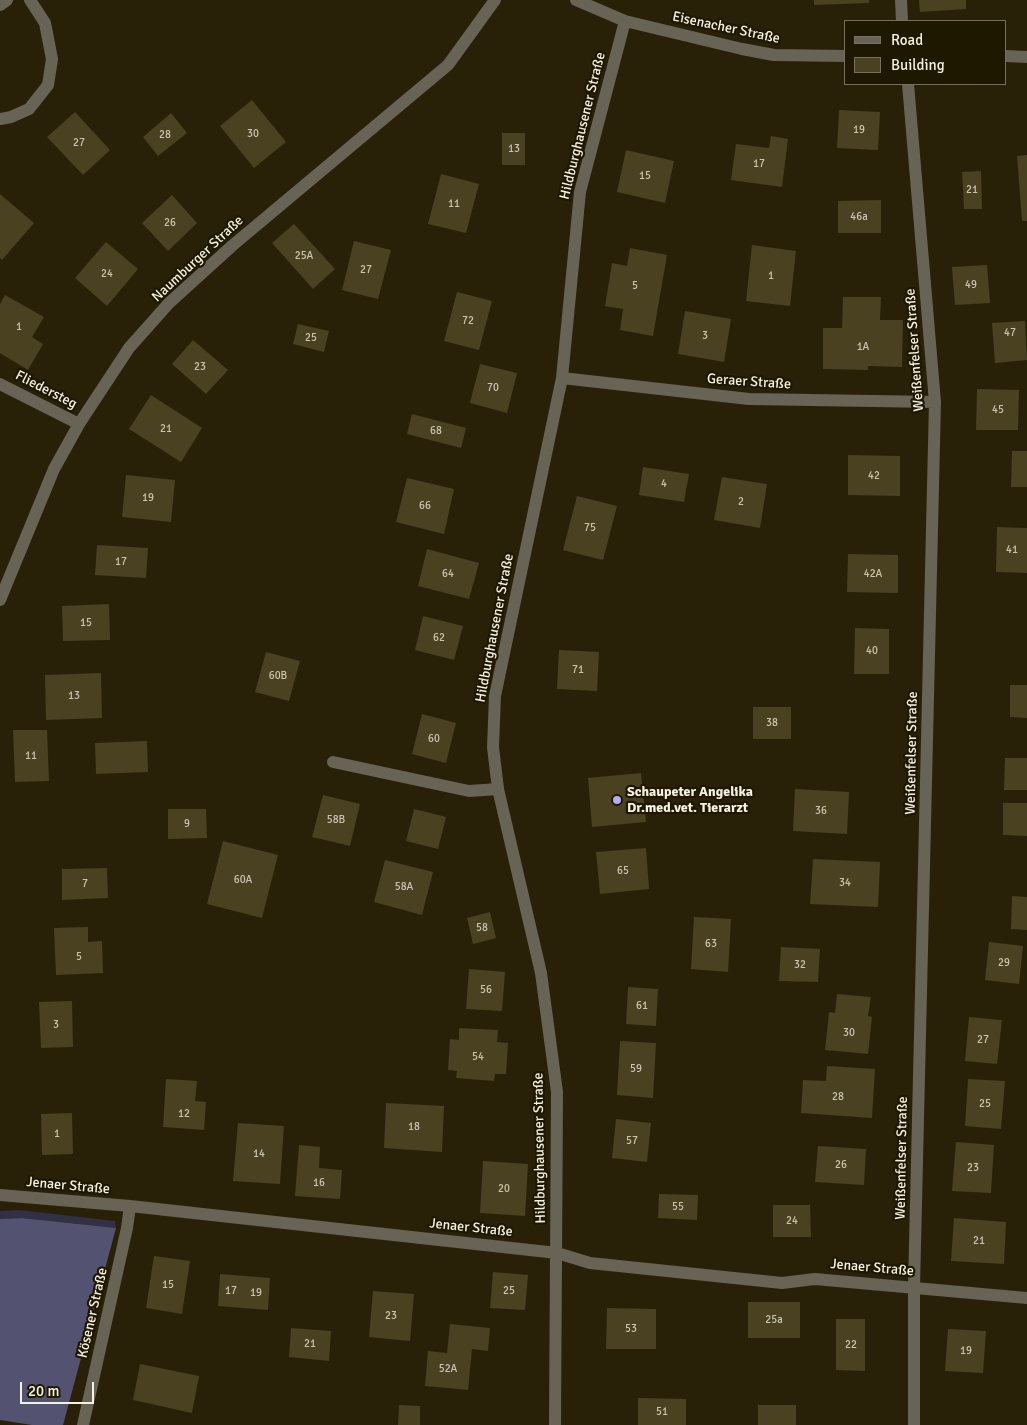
<!DOCTYPE html>
<meta charset="utf-8">
<style>
body{margin:0}
#map{position:relative;width:1027px;height:1425px;overflow:hidden;background:#282108;font-family:Signika,sans-serif}
canvas{display:block}
.legend{position:absolute;left:844px;top:20px;width:162px;height:65px;box-sizing:border-box;background:#1f1801;border:1px solid #756f5b;margin:0;padding:6px 9px;list-style:none;font-size:15px;color:#f5f1e2}
.legend li{display:flex;align-items:center;gap:10px;height:25px}
.legend b{width:25px;border:1px solid #756f5b}
.scale{position:absolute;left:20px;top:1382px;width:74px;height:22px;box-sizing:border-box;border:2px solid #f5f1e2;border-top:0;padding-left:6px;font-size:15px;line-height:18px;white-space:nowrap;color:#f5f1e2;-webkit-text-stroke:4px #1f1801;paint-order:stroke}
</style>
<div id="map">
<canvas width="1027" height="1425"></canvas>
<ul class="legend">
<li><b style="height:6px;background:#676355"></b>Road</li>
<li><b style="height:14px;background:#4a4121"></b>Building</li>
</ul>
<div class="scale">20 m</div>
</div>
<script>
const context = document.querySelector('canvas').getContext('2d');
context.lineJoin = 'round';
function paint(path, color) { context.fillStyle = color; context.fill(path, 'evenodd'); }
const shape = rows => new Path2D(rows.map(r => 'M' + r).join(''));
function trace(path, color, width, dash) { context.strokeStyle = color; context.lineWidth = width; context.lineCap = dash ? 'butt' : 'round'; context.setLineDash(dash || []); context.stroke(path); }
function write(font, color, halo, rows, align = 'center') {
  context.font = font + ' Signika,sans-serif'; context.lineWidth = 4.5; context.setLineDash([]); context.textBaseline = 'middle'; context.strokeStyle = halo; context.fillStyle = color; for (const [text, x, y, turn = 0] of rows) {
    context.save(); context.translate(x, y); context.rotate((+turn || 0) * Math.PI / 180); context.textAlign = isNaN(turn) ? turn : align; if (halo) context.strokeText(text, 0, 0); context.fillText(text, 0, 0); context.restore();
  }
}
paint(shape([
 [19,1210,115,1221,116,1228,22,1218,0,1219,0,1211]
]), '#313046');
paint(shape([
 [22,1218,116,1228,63,1425,32,1425,0,1420,0,1219]
]), '#535371');
paint(shape([
 [814,0,869,0,869,3,814,5],
 [919,0,966,0,966,9,920,12],
 [252,100,286,142,254,168,220,126],
 [839,110,880,112,878,150,837,148],
 [75,112,110,150,83,175,47,137],
 [171,113,187,133,158,156,143,137],
 [502,133,525,133,525,165,502,165],
 [771,136,788,139,782,187,731,180,736,144,769,148],
 [626,150,674,161,665,203,617,192],
 [1027,155,1027,221,1022,221,1017,156],
 [981,171,982,209,964,209,962,172],
 [441,174,479,184,466,233,428,224],
 [0,194,34,223,2,260,0,258],
 [172,195,197,223,168,251,142,223],
 [881,200,881,233,838,233,838,201],
 [294,224,335,269,313,289,272,243],
 [354,241,391,250,378,299,342,290],
 [106,242,138,269,107,306,75,278],
 [752,245,796,251,790,306,746,301],
 [630,248,667,255,653,336,620,330,623,309,605,306,612,263,627,266],
 [987,265,990,303,955,305,952,267],
 [457,292,492,301,479,350,444,341],
 [5,295,44,317,32,337,43,344,28,370,0,353,0,304],
 [843,297,881,297,880,320,903,320,902,367,868,366,868,370,823,369,823,328,842,328],
 [685,311,731,319,724,362,678,354],
 [1025,321,1027,360,995,363,992,323],
 [298,324,329,331,324,352,293,344],
 [193,340,228,370,206,394,172,364],
 [480,364,517,373,507,413,470,403],
 [977,389,1019,390,1018,430,976,430],
 [151,395,202,428,181,462,129,429],
 [412,414,466,428,461,448,407,434],
 [1012,451,1027,451,1027,487,1011,487],
 [848,455,900,456,900,496,848,495],
 [643,467,689,474,684,502,639,495],
 [126,475,175,480,171,522,122,517],
 [722,477,767,484,760,528,714,520],
 [407,478,454,489,444,534,396,522],
 [577,496,617,506,603,560,563,550],
 [997,527,1027,528,1027,573,996,572],
 [97,545,148,548,146,578,95,575],
 [427,549,479,563,469,599,418,586],
 [848,554,898,555,898,593,847,592],
 [109,604,110,640,63,641,62,606],
 [423,616,463,626,454,660,415,650],
 [855,628,889,629,889,674,854,674],
 [559,650,599,652,597,691,557,689],
 [266,652,300,661,289,701,255,692],
 [101,673,102,718,46,720,45,675],
 [1010,685,1027,685,1027,718,1010,717],
 [753,707,791,707,791,739,753,739],
 [422,714,456,723,446,763,412,754],
 [13,730,47,730,49,781,15,782],
 [147,741,148,772,96,774,95,743],
 [1005,758,1027,758,1027,790,1004,790],
 [641,773,646,822,592,827,588,778],
 [795,789,849,792,847,834,793,831],
 [323,795,360,804,350,846,312,837],
 [1003,803,1027,803,1027,836,1003,835],
 [168,809,206,809,207,838,168,839],
 [414,809,446,817,438,849,406,841],
 [223,841,278,855,262,918,207,904],
 [646,848,649,889,600,894,596,852],
 [813,859,880,862,878,907,810,904],
 [385,860,433,872,422,915,374,902],
 [107,868,108,898,62,900,62,869],
 [1012,896,1027,897,1027,930,1011,929],
 [490,912,496,938,473,944,467,918],
 [694,917,731,919,728,972,691,969],
 [88,927,88,942,102,941,103,973,56,975,54,928],
 [989,942,1023,946,1019,984,985,980],
 [781,947,820,949,818,982,779,981],
 [469,969,505,972,502,1011,466,1009],
 [628,987,658,989,656,1026,626,1024],
 [837,994,871,997,868,1016,872,1017,868,1054,825,1050,829,1012,835,1013],
 [72,1001,73,1047,41,1048,39,1002],
 [969,1017,1002,1020,997,1064,965,1061],
 [459,1028,498,1030,497,1042,508,1043,506,1074,495,1074,494,1081,456,1078,457,1071,448,1070,450,1039,459,1040],
 [620,1041,656,1043,653,1098,617,1095],
 [827,1066,875,1069,872,1118,801,1113,803,1080,826,1081],
 [166,1079,197,1081,195,1101,206,1102,204,1130,163,1127],
 [968,1079,1005,1081,1001,1129,965,1126],
 [386,1103,444,1106,442,1152,384,1148],
 [72,1113,73,1154,42,1155,41,1114],
 [616,1119,651,1123,647,1162,612,1158],
 [238,1123,284,1126,280,1184,233,1181],
 [956,1142,994,1145,991,1193,952,1191],
 [299,1145,320,1147,319,1168,342,1170,340,1199,295,1196],
 [818,1146,866,1149,864,1185,815,1182],
 [483,1161,528,1164,525,1216,480,1213],
 [659,1194,698,1195,697,1220,658,1218],
 [773,1205,810,1205,811,1237,773,1237],
 [954,1218,1006,1222,1004,1264,951,1261],
 [154,1256,190,1261,182,1314,146,1308],
 [493,1272,528,1275,525,1310,490,1308],
 [220,1274,270,1278,268,1310,218,1306],
 [373,1291,414,1294,410,1341,369,1337],
 [748,1302,800,1302,800,1338,748,1338],
 [607,1308,656,1309,656,1349,606,1349],
 [836,1319,865,1319,865,1371,836,1370],
 [450,1324,490,1328,488,1351,472,1349,468,1390,425,1386,428,1351,447,1353],
 [291,1328,331,1331,329,1361,289,1357],
 [948,1329,986,1331,983,1373,945,1371],
 [140,1364,199,1376,192,1413,133,1400],
 [638,1398,686,1399,686,1425,638,1425],
 [399,1405,420,1406,420,1425,398,1425],
 [758,1405,796,1405,796,1425,758,1425]
]), '#4a4121');
trace(shape([
 [0,119,11,117,29,109,48,85,52,59,45,23,30,0],
 [333,762,469,791,498,789]
]), '#676355', 12);
trace(shape([
 [576,0,625,21,742,49,774,55,846,56],
 [901,0,902,21],
 [0,5,7,0],
 [1006,56,1027,57],
 [908,84,935,402,914,1287,914,1425],
 [562,378,749,399,935,402],
 [0,384,79,424],
 [0,600,54,469,79,424,129,348,169,303,233,245,448,65,495,0],
 [0,1195,130,1206,557,1253,590,1263,782,1283,815,1279,1027,1298],
 [83,1425,127,1228,130,1206],
 [555,1425,557,1092,541,973,498,789,493,747,495,696,562,378,580,192,625,21]
]), '#676355', 12);
for (const [x, y, r, color] of [
 [617,800,5,"#b0aefa"]
]) { const dot = new Path2D(); dot.arc(x, y, r, 0, 2 * Math.PI); context.fillStyle = color; context.fill(dot); trace(dot, '#1f1801', 2); }
write('11px', '#cac5b2', null, [
 ["19",859,130],
 ["30",253,134],
 ["28",165,135],
 ["27",79,143],
 ["13",514,149],
 ["17",759,164],
 ["15",645,176],
 ["21",972,190],
 ["11",454,204],
 ["46a",859,217],
 ["26",170,223],
 ["25A",304,256],
 ["27",366,270],
 ["24",107,274],
 ["1",771,276],
 ["49",971,285],
 ["5",635,286],
 ["72",468,321],
 ["1",19,327],
 ["47",1010,333],
 ["3",705,336],
 ["25",311,338],
 ["1A",863,347],
 ["23",200,367],
 ["70",493,388],
 ["45",998,410],
 ["21",166,429],
 ["68",436,431],
 ["42",874,476],
 ["4",664,484],
 ["19",148,498],
 ["2",741,502],
 ["66",425,506],
 ["75",590,528],
 ["41",1012,550],
 ["17",121,562],
 ["64",448,574],
 ["42A",873,574],
 ["15",86,623],
 ["62",439,638],
 ["40",872,651],
 ["71",578,670],
 ["60B",278,676],
 ["13",74,696],
 ["38",772,723],
 ["60",434,739],
 ["11",31,756],
 ["36",821,811],
 ["58B",336,820],
 ["9",187,824],
 ["65",623,871],
 ["60A",243,880],
 ["34",845,883],
 ["7",85,884],
 ["58A",404,887],
 ["58",482,928],
 ["63",711,944],
 ["5",79,957],
 ["29",1004,963],
 ["32",800,965],
 ["56",486,990],
 ["61",642,1006],
 ["3",56,1025],
 ["30",849,1033],
 ["27",983,1040],
 ["54",478,1057],
 ["59",636,1069],
 ["28",838,1097],
 ["25",985,1104],
 ["12",184,1114],
 ["18",414,1127],
 ["1",57,1134],
 ["57",632,1141],
 ["14",259,1154],
 ["26",841,1165],
 ["23",973,1168],
 ["16",319,1183],
 ["20",504,1189],
 ["55",678,1207],
 ["24",792,1221],
 ["21",979,1241],
 ["15",168,1285],
 ["17",231,1291],
 ["25",509,1291],
 ["19",256,1293],
 ["23",391,1316],
 ["25a",774,1320],
 ["53",631,1329],
 ["21",310,1344],
 ["22",851,1345],
 ["19",966,1351],
 ["52A",448,1369],
 ["51",662,1412]
]);
write('14px', '#f5f1e2', '#1f1801', [
 ["Eisenacher Straße",726,28,12],
 ["Hildburghausener Straße",583,126,-76],
 ["Naumburger Straße",198,259,-43],
 ["Weißenfelser Straße",915,350,-94],
 ["Geraer Straße",749,382,4],
 ["Fliedersteg",46,390,27],
 ["Hildburghausener Straße",495,628,-79],
 ["Weißenfelser Straße",912,753,-89],
 ["Hildburghausener Straße",540,1148,-91],
 ["Weißenfelser Straße",902,1158,-89],
 ["Jenaer Straße",68,1186,5],
 ["Jenaer Straße",471,1228,6],
 ["Jenaer Straße",872,1268,5],
 ["Kösener Straße",93,1313,-77]
]);
write('bold 14px', '#f5f1e2', '#1f1801', [
 ["Schaupeter Angelika",627,792],
 ["Dr.med.vet. Tierarzt",627,808]
], 'left');
</script>
